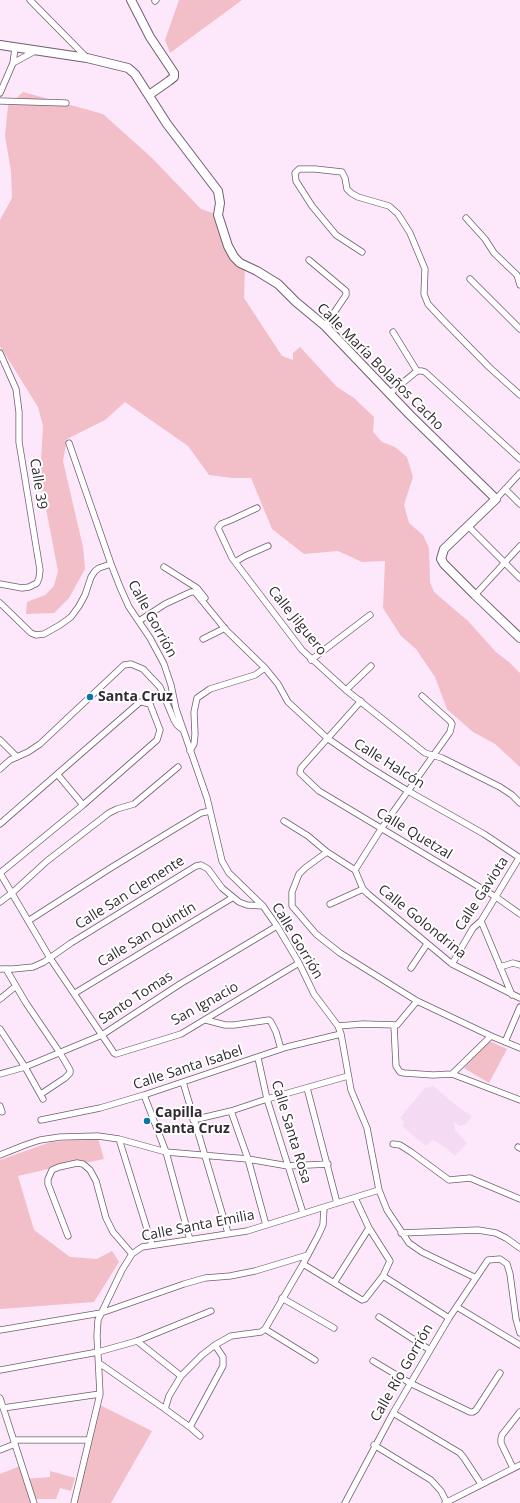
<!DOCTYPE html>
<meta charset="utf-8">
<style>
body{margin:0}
canvas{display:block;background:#fde7fb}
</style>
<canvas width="520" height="1503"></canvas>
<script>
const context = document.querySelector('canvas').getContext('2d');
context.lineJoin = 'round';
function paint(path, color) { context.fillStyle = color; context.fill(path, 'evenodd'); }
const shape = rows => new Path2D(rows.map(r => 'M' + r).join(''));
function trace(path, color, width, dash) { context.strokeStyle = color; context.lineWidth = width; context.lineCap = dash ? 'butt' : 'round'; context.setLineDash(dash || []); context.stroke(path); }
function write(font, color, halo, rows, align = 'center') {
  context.font = font + ' "Open Sans",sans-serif'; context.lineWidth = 4; context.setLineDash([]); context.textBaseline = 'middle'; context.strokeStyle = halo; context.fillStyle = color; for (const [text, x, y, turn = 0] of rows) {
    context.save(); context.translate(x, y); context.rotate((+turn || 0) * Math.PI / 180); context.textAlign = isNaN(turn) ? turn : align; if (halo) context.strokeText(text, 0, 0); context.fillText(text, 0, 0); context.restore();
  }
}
paint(shape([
 [433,1086,458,1107,472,1116,466,1124,460,1126,454,1122,455,1130,467,1143,455,1156,446,1148,433,1140,426,1146,402,1126,404,1122,400,1118,425,1088]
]), '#f5daf4');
paint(shape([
 [179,0,242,0,170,53,165,40],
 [23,92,103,114,152,158,201,209,218,215,228,246,245,266,244,298,282,356,293,360,293,353,300,347,337,387,354,398,374,417,373,432,382,442,395,447,407,457,413,477,404,505,409,523,423,535,429,548,430,582,434,592,468,621,496,652,510,663,520,673,520,767,495,744,473,732,447,709,435,677,416,649,401,636,383,608,385,561,362,562,338,551,304,554,272,529,251,478,232,478,209,475,188,446,125,402,105,420,67,439,63,461,83,547,85,569,69,598,54,613,26,614,27,602,45,595,54,586,58,571,40,478,43,426,38,407,0,346,0,220,12,198,11,171,5,136,8,106],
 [489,1041,507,1049,489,1083,464,1068],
 [98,1138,104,1159,85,1163,78,1162,18,1176,34,1230,70,1257,97,1259,112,1251,119,1262,94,1302,0,1309,0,1160,51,1142],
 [100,1405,152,1431,111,1503,75,1503],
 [20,1466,25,1479,50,1477,50,1471,75,1478,71,1491,60,1488,56,1499,32,1499,33,1503,0,1503,0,1474]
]), '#f2bec8');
const street = shape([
 [30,0,87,58],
 [155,1,156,0],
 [13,63,35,51],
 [0,93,13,63,15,48],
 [0,101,66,103],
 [466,218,485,239,494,253,517,275,520,285],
 [362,252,336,235,312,206,296,181,295,173,299,169,315,169,342,172,345,178,347,189,351,193,358,197,389,206,398,214,410,233,425,269,424,294,428,304,442,319,489,367,520,395],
 [309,260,346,291,346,295,325,326],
 [470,279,520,329],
 [393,332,417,371],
 [0,353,16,389,19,412,19,442,40,570,39,578,37,583,29,587,22,588,0,584],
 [417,371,422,371,425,372,520,459],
 [389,394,417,371],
 [69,443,111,564,120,587,129,607,150,638,164,664,171,685,176,709,207,798,222,861,229,873,263,906,277,926,299,963,314,994,338,1026,341,1034,351,1090,367,1128,379,1190,387,1210,409,1243,422,1252,476,1278],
 [505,489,520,504],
 [496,499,520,473],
 [257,508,231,520,221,524,218,528,232,558,302,650,346,690,425,753,442,758,500,787,512,795,520,803],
 [468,526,520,578],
 [235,562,245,556,268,546],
 [164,567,197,588,205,598],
 [475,595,520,546],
 [0,603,31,633,36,635,44,634,60,625,71,617,79,606,85,595,91,577,95,571,99,568,111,564],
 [139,621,165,604,191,592,195,592,226,630,265,668,278,684,288,702,327,738,366,765,408,791,484,834,520,858],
 [203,639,225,628],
 [311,660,370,615],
 [346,690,371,666],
 [361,701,301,768,300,773,319,791,496,897,520,914],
 [0,740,17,757],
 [190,751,194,744,195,734,194,712,197,698,210,689,255,675,265,668],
 [0,769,10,760,28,752,40,744,124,665,131,664,143,669,160,687,174,720,177,725,182,729],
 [58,775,83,805],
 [284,821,308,836,327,852,355,870,363,889,368,894,452,964,520,998],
 [0,824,140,702,142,702,150,704,160,730,157,740,83,805,0,873],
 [327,852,305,868,299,874,292,892,292,906,316,934,340,953,417,1001,491,1036,520,1048],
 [355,870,381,829,450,732,452,724,450,721,422,696],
 [0,873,50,958,114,1053,116,1054,181,1034,299,963],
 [0,902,12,893,47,861,109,813,117,809,134,804,178,767],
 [330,904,363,889],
 [28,921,109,869,176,828,201,813,210,811],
 [481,921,512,995],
 [452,964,473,928,481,921,519,858],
 [500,967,513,963,520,965],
 [411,968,427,944],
 [0,969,13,969,33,967,44,962,71,943,196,866,201,865,208,869,222,888,239,902,247,905,263,906],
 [6,969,26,1003,60,1053,70,1070,70,1073,65,1078,41,1094],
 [75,993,232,898],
 [0,999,16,986],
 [206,1020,225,1025,234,1025,269,1020,271,1022,276,1032,281,1049],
 [338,1026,363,1024,397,1025,417,1001],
 [394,1026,396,1066,400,1072,404,1073,433,1075,452,1074,520,1100],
 [0,1029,25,1067,43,1099],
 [505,1042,520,1007],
 [258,1058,267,1099,303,1213],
 [0,1074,25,1067,102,1035,180,984,277,926],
 [452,1074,491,1036],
 [183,1082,228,1233],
 [307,1088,337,1203],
 [144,1095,166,1152,190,1240],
 [0,1106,2,1112],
 [231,1111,248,1159,266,1225],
 [41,1120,100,1108,144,1095,287,1047,341,1034],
 [193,1120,231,1111,267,1099,348,1076],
 [119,1139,152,1245],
 [393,1144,400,1145,411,1152,449,1180,470,1178,520,1199],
 [518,1147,520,1148],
 [0,1155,25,1145,40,1140,60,1137,98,1136,119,1139,166,1152,248,1159,288,1166,328,1164],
 [401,1233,478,1230,496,1233,506,1238,520,1248],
 [68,1236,48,1184,48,1179,52,1170,59,1167,77,1163,83,1164,90,1170,96,1181,106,1218,113,1232,132,1254],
 [303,1264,362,1300,365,1299,383,1276,390,1261,369,1228,355,1198],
 [383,1276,449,1318],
 [334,1283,369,1228],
 [282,1298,334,1328],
 [457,1307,520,1345],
 [379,1317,430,1350],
 [265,1329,315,1360],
 [0,1330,101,1313,184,1284,205,1278,230,1276,255,1271,308,1255],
 [137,1341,181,1376],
 [373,1361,410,1383,470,1412,473,1412,476,1410,500,1373],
 [99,1363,165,1409,169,1396,181,1376,202,1355,215,1345,231,1336,261,1332,265,1329,303,1264,318,1236,323,1225,324,1208],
 [0,1370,98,1352,137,1341,211,1311],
 [0,1398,34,1503],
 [3,1408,100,1394],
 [165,1409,191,1428],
 [393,1413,460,1453,464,1458,481,1484],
 [200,1436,191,1428,191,1425,223,1366,223,1357,215,1345],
 [14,1440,89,1440],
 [374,1445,431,1480,441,1491,446,1501],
 [0,1450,15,1444],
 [513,1468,501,1443,501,1439,502,1435,520,1412],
 [74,1503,100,1394,97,1336,98,1320,122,1270,132,1254,142,1247,247,1231,379,1190],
 [345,1503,393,1413,449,1318,488,1260,500,1259,507,1264,510,1274,516,1319,520,1333],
 [445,1503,520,1465]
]);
const secondary = shape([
 [131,0,150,37,174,73,174,77,169,81,149,95],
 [0,45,87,58,128,68,135,74,167,124,218,191,220,203,218,215,228,246,234,257,240,263,257,271,278,284,296,302,325,326,410,415,496,499,444,549,441,559,444,564,475,595,520,638]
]);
trace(street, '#715e70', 7);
trace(secondary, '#715e70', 10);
trace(street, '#fff', 5.5);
trace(secondary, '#fff', 8);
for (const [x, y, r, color] of [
 [90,697,4,"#0b76a1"],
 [147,1121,4,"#0b76a1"]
]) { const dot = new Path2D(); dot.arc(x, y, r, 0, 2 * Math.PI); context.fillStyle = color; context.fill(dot); trace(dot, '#fff', 1.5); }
write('14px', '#322a32', '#fff', [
 ["Calle María Bolaños Cacho",380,367,45],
 ["Calle 39",38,484,81],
 ["Calle Gorrión",152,619,61],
 ["Calle Jilguero",297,621,51],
 ["Calle Halcón",389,764,32],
 ["Calle Quetzal",414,834,31],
 ["Calle San Clemente",130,893,-32],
 ["Calle Gaviota",482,894,-57],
 ["Calle Golondrina",422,922,39],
 ["Calle San Quintín",147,935,-31],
 ["Calle Gorrión",297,941,59],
 ["Santo Tomas",136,998,-33],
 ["San Ignacio",205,1004,-29],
 ["Calle Santa Isabel",188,1068,-18],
 ["Calle Santa Rosa",291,1132,73],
 ["Calle Santa Emilia",198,1226,-11],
 ["Calle Río Gorrión",402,1373,-60]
]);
write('bold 14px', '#322a32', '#fff', [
 ["Santa Cruz",98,697],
 ["Capilla",155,1113],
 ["Santa Cruz",155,1129]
], 'left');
</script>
